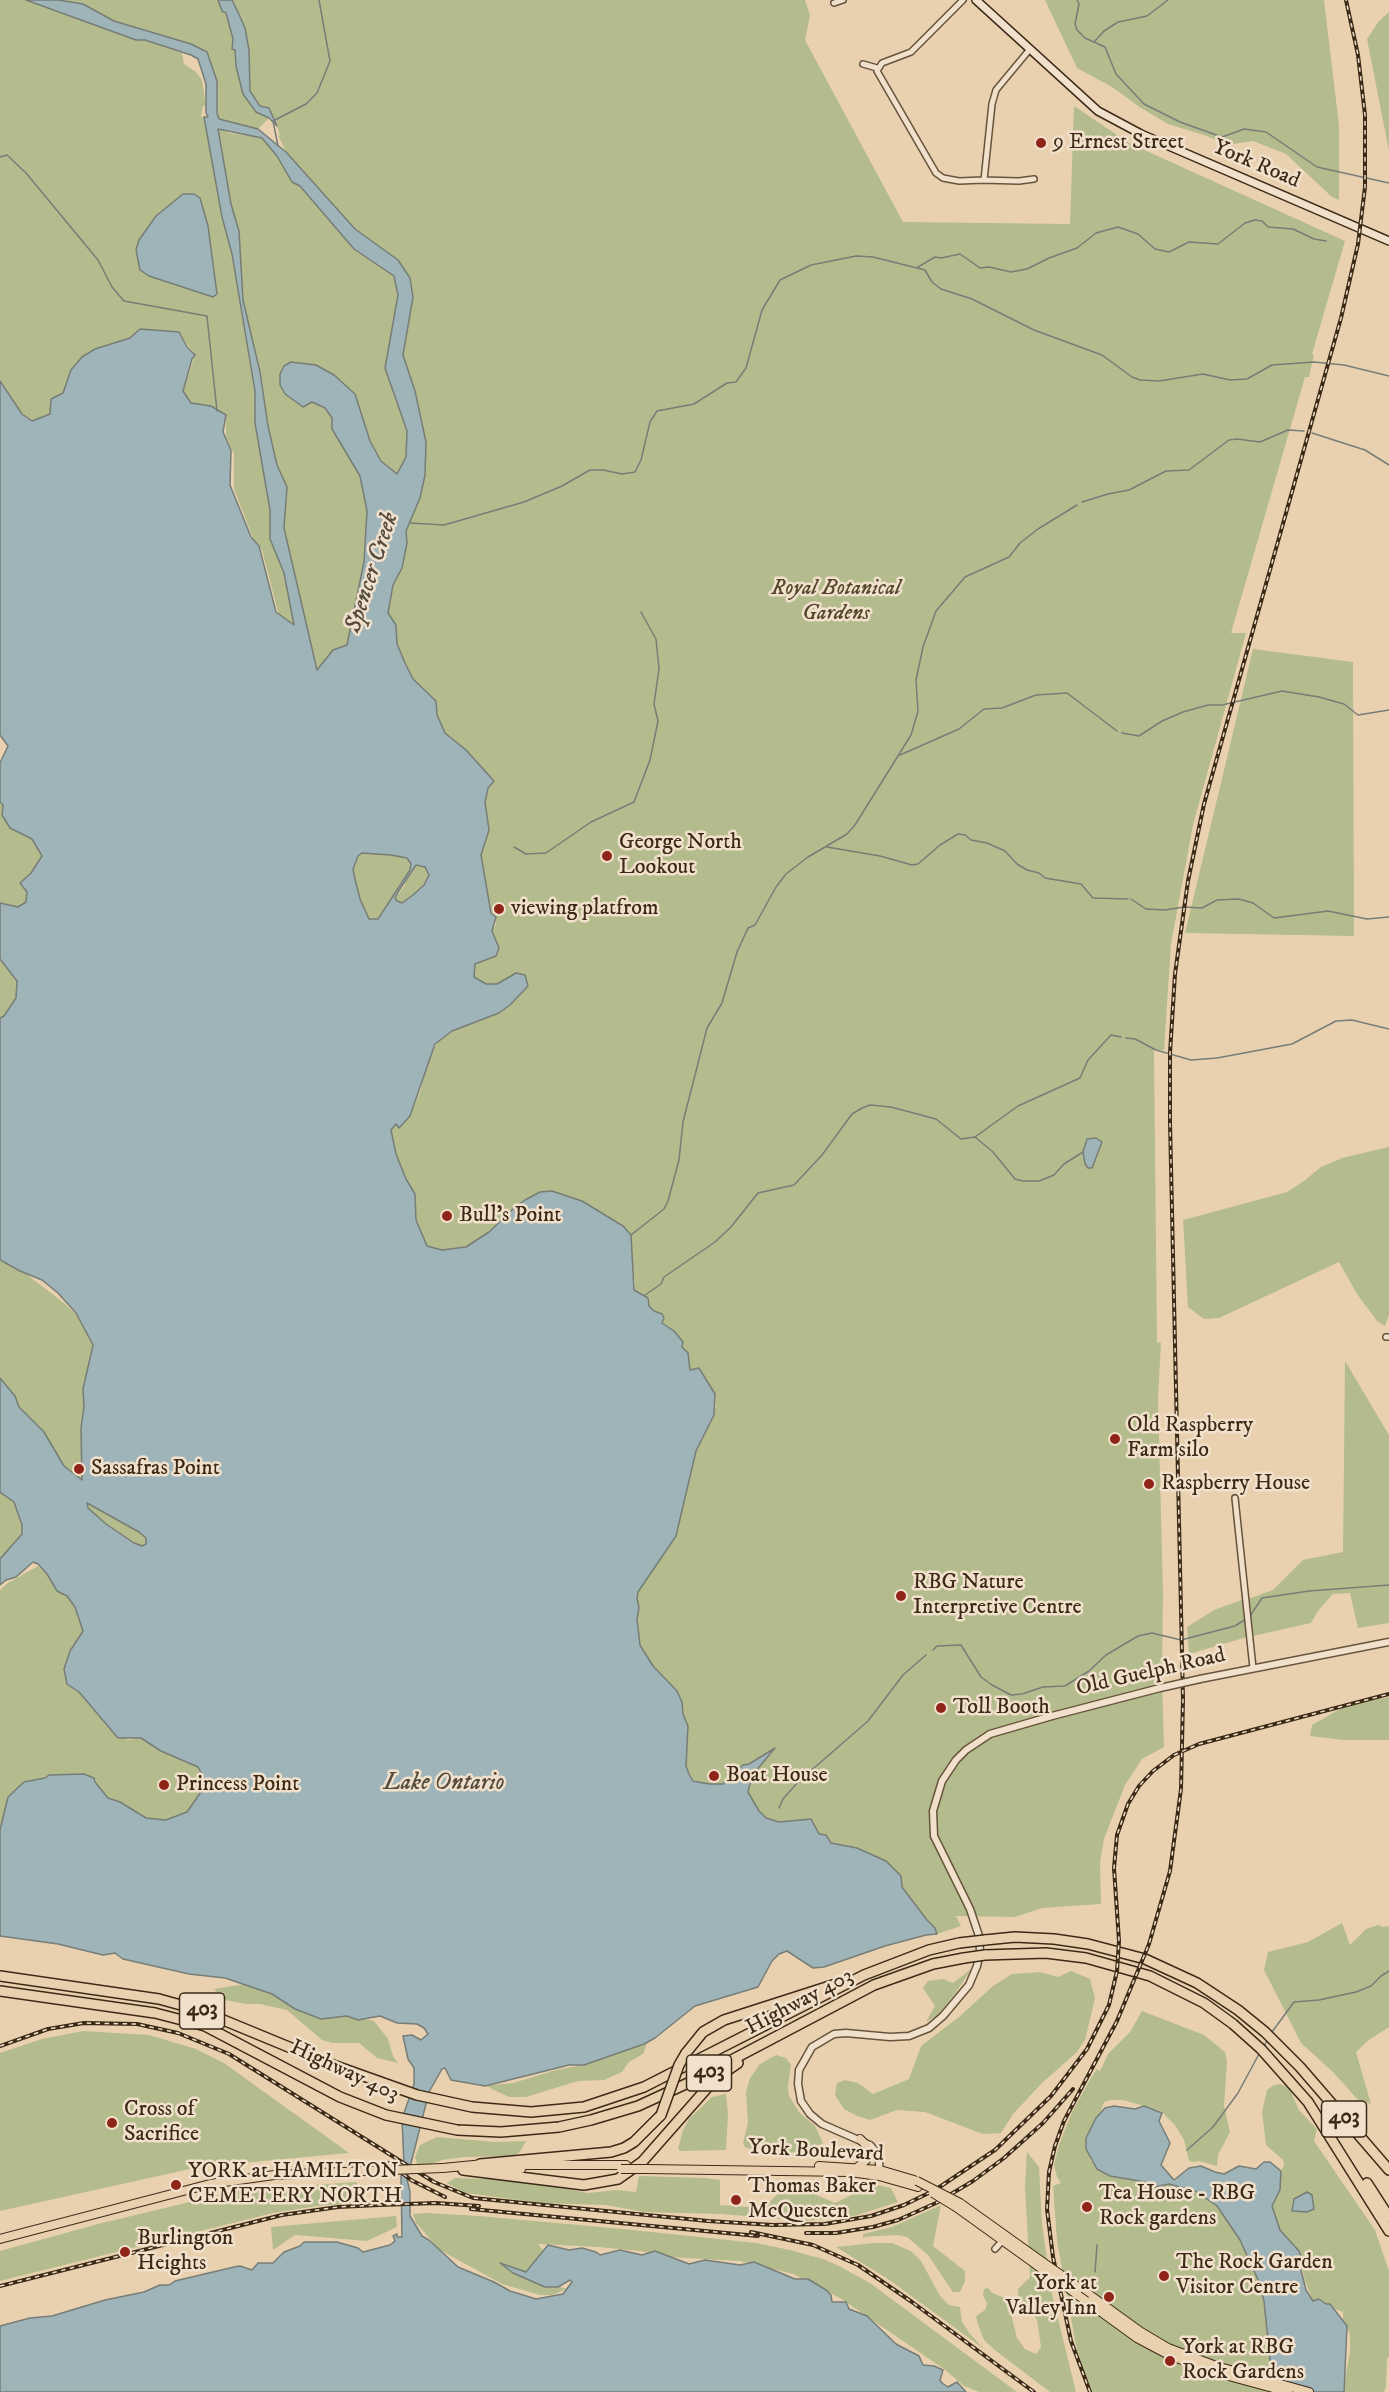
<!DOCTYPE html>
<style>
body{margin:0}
canvas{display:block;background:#e9d1b0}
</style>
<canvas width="1389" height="2392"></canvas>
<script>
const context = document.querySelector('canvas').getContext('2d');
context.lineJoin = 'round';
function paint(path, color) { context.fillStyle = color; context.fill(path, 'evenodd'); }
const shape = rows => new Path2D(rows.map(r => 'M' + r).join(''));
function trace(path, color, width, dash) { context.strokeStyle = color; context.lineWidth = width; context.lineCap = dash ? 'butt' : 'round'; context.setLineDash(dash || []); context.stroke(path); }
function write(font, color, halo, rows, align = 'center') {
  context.font = font + ' "IM FELL DW Pica",serif'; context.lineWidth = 5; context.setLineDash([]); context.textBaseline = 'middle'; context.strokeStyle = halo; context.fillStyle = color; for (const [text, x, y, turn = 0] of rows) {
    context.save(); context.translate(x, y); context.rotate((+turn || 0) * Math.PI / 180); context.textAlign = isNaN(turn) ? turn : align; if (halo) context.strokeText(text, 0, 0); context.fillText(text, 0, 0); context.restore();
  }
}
paint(shape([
 [0,0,26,0,136,40,145,40,182,53,184,64,196,72,202,80,206,106,203,106,201,116,204,117,222,217,232,254,255,391,255,423,309,679,279,616,262,550,254,541,234,489,234,454,226,436,226,416,211,406,191,403,183,391,195,355,181,336,53,418,36,425,22,414,0,381],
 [58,0,218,0,222,11,226,13,233,39,232,49,235,50,236,66,243,94,256,112,269,118,258,129,219,119,217,113,217,81,207,52,198,47,114,21,83,4],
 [232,0,805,0,810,15,805,40,903,222,1070,224,1074,106,1129,143,1345,241,1312,354,1314,355,1309,377,1305,377,1231,633,1246,633,1193,825,1171,944,1164,1050,1154,1050,1157,1342,1161,1343,1158,1397,1163,1593,1162,1679,1164,1747,1142,1759,1125,1785,1104,1839,1100,1862,1101,1904,1042,1908,1015,1917,956,1916,961,1926,937,1934,935,1928,927,1920,902,1887,901,1876,886,1861,857,1848,831,1843,826,1836,819,1834,811,1819,779,1822,766,1818,759,1811,748,1792,749,1787,755,1772,773,1749,749,1764,743,1765,723,1784,709,1784,693,1780,686,1766,688,1726,683,1714,682,1702,677,1691,653,1666,640,1645,637,1619,639,1608,637,1598,638,1592,676,1536,696,1451,716,1407,715,1394,704,1375,690,1370,688,1353,684,1352,654,1311,634,1290,635,1282,623,1226,582,1201,507,1226,466,1247,442,1250,427,1246,416,1220,415,1194,406,1179,396,1154,391,1130,396,1124,399,1127,410,1116,420,1092,429,1058,474,977,475,964,496,924,496,917,492,913,485,885,481,855,489,830,485,802,488,788,494,781,466,750,445,733,437,715,436,701,413,679,405,663,397,644,396,625,388,613,393,585,402,568,407,543,406,531,420,498,415,391,403,355,413,297,371,241,355,229,286,152,278,135,280,136,277,126,250,91,237,10],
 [1045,0,1324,0,1339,125,1339,200,1332,197,1286,154,1253,141,1226,145,1207,136,1168,124,1141,108,1112,87,1077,68],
 [1389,12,1389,151,1367,39,1379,21],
 [218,128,229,133,262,138,277,156,292,182,300,186,379,266,394,276,398,295,385,368,407,431,406,457,397,474,381,461,370,440,355,393,285,394,303,406,312,402,326,408,332,418,332,429,360,476,367,511,364,562,347,646,333,650,317,671,284,528,287,487,277,465,268,426,260,372,243,300,239,231,231,204],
 [1253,649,1353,662,1354,936,1185,933],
 [0,790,38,844,46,860,21,911,0,907],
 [362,853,391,855,407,858,411,864,410,870,377,919,369,919,360,899,354,875,353,869,358,856],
 [416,865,425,867,429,875,424,885,413,895,402,903,396,902,395,898,405,885,405,880],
 [0,941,20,985,19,1001,0,1022],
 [1389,1147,1389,1315,1385,1326,1377,1321,1357,1294,1339,1262,1219,1318,1204,1319,1188,1307,1183,1220,1287,1192,1304,1181,1321,1167,1342,1158],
 [0,1254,64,1303,82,1320,92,1341,87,1471,80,1487,27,1426,15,1400,0,1377],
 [1345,1361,1389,1435,1389,1623,1358,1628,1350,1593,1333,1594,1318,1611,1311,1623,1253,1636,1248,1599,1273,1590,1303,1560,1343,1552],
 [0,1474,16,1505,25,1530,0,1564],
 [87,1502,139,1532,146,1538,146,1544,142,1546,134,1543,106,1524,88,1508],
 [38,1566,81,1607,115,1731,128,1740,141,1738,161,1751,198,1767,204,1778,203,1789,187,1812,166,1820,146,1818,120,1802,108,1798,95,1782,84,1774,49,1775,45,1778,24,1782,8,1797,0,1830,0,1590,8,1583],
 [1242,1600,1247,1637,1189,1654,1187,1627,1214,1610],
 [1389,1697,1389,1740,1343,1740,1310,1736,1312,1725,1345,1706],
 [1342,1923,1350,1945,1366,1929,1378,1925,1383,1927,1389,1926,1389,2027,1369,2040,1356,2052,1371,2104,1358,2100,1333,2072,1301,2043,1264,1970,1268,1952,1308,1942],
 [970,1970,971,1970,956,1992,938,2015,926,2022,935,2006,923,1988,928,1981,943,1979,953,1983],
 [1071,1971,1090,1979,1095,1998,1085,2040,1076,2053,1042,2083,1013,2114,1001,2133,983,2134,925,2112,897,2110,870,2120,857,2116,844,2109,835,2095,837,2083,845,2080,858,2083,873,2094,909,2079,921,2046,959,2017,993,1986,1012,1974,1040,1972,1058,1977],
 [245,1984,335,2013,374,2021,388,2039,393,2056,398,2063,377,2058,359,2043,332,2043,322,2040,287,2010,260,2004,246,2004,225,2000,214,1989],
 [1142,2011,1204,2035,1225,2052,1227,2062,1224,2105,1230,2132,1218,2155,1217,2166,1199,2161,1193,2162,1189,2161,1184,2140,1175,2125,1161,2111,1123,2100,1111,2100,1104,2102,1101,2111,1090,2160,1105,2171,1157,2186,1169,2184,1195,2191,1217,2206,1225,2217,1251,2253,1264,2301,1270,2360,1269,2392,1091,2392,1077,2351,1057,2241,1053,2186,1061,2183,1057,2177,1054,2165,1059,2145,1072,2112,1091,2078,1097,2069,1100,2071,1108,2054,1130,2032],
 [83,2031,149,2035,196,2049,224,2063,349,2153,199,2167,0,2211,0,2053,42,2039],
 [649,2039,643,2054,629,2062,622,2072,604,2080,578,2081,526,2097,509,2097,492,2089,482,2082,493,2085,513,2083,556,2070,583,2065],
 [776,2055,786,2058,791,2065,788,2086,789,2096,799,2112,815,2126,823,2143,809,2150,777,2155,764,2154,745,2147,743,2143,748,2122,746,2092,750,2078,760,2064],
 [1280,2084,1287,2087,1291,2092,1299,2110,1317,2129,1314,2141,1375,2230,1389,2271,1389,2357,1387,2359,1386,2387,1384,2392,1343,2392,1350,2351,1350,2334,1344,2320,1343,2320,1343,2312,1313,2301,1305,2281,1299,2251,1280,2230,1272,2206,1278,2174,1284,2166,1283,2160,1266,2145,1262,2112,1267,2090,1274,2085],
 [726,2094,728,2114,726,2150,680,2151,678,2149,683,2130,689,2119,712,2097],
 [437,2137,496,2142,526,2141,520,2152,514,2156,465,2157,442,2160,422,2168,417,2164,415,2157,420,2145],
 [1027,2152,1039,2167,1042,2224,1052,2294,1076,2392,1050,2392,996,2351,984,2340,978,2325,976,2316,985,2310,987,2304,983,2295,984,2289,988,2288,992,2293,1005,2298,1008,2302,1017,2338,1025,2349,1036,2354,1041,2347,1037,2320,1018,2295,1018,2289,1030,2277,1025,2186],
 [639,2176,705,2178,720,2180,720,2205,763,2208,780,2192,798,2187,835,2203,854,2194,869,2183,891,2188,898,2202,854,2216,805,2221,722,2214,645,2212,605,2205,542,2203,465,2193,447,2183,455,2178,497,2179,534,2182,588,2193,617,2190,636,2192],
 [357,2182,357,2203,317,2206,273,2213,0,2281,0,2251,98,2224,240,2190],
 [941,2205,933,2246,965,2271,965,2281,960,2292,953,2292,928,2255,907,2237,896,2235,863,2237,863,2234,892,2227],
 [426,2213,479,2216,623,2229,756,2243,790,2250,823,2259,839,2266,870,2283,1017,2392,979,2392,964,2386,944,2369,840,2298,793,2274,740,2261,668,2257,640,2251,598,2247,538,2244,546,2254,538,2280,567,2289,552,2295,540,2295,502,2284,440,2250,416,2223,413,2214],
 [396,2216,397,2227,367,2241,295,2235,273,2250,271,2227],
 [874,2243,892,2243,911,2251,921,2261,940,2296,949,2305,960,2307,962,2322,970,2334,984,2349,888,2279,836,2247]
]), '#b4bc8d');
const water = shape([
 [26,0,58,0,83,4,114,21,191,44,207,52,217,81,217,113,219,119,258,129,286,152,355,229,398,260,410,278,413,297,403,355,415,391,426,442,425,475,420,498,406,531,407,543,402,568,393,585,388,613,396,625,397,644,405,663,413,679,436,701,437,715,445,733,466,750,494,781,488,788,485,802,489,830,481,855,491,913,496,917,492,931,499,948,496,956,475,964,474,977,486,984,497,984,516,973,525,975,528,986,510,1005,499,1013,452,1031,435,1044,410,1116,399,1128,396,1124,391,1130,396,1154,406,1179,415,1194,416,1220,427,1246,442,1250,466,1247,489,1232,514,1208,525,1200,540,1192,552,1191,582,1201,623,1226,631,1235,634,1290,648,1298,649,1306,654,1311,662,1314,664,1318,662,1323,674,1331,683,1342,682,1347,688,1353,690,1370,699,1368,715,1394,714,1415,696,1451,676,1536,638,1592,637,1598,639,1608,637,1619,640,1645,653,1666,677,1691,682,1702,683,1714,688,1726,686,1766,689,1774,693,1781,709,1784,723,1784,743,1765,749,1764,775,1748,755,1772,749,1787,748,1792,759,1811,766,1818,779,1822,811,1819,819,1834,826,1835,831,1843,857,1848,886,1861,901,1876,902,1887,927,1920,935,1928,937,1934,926,1935,885,1946,824,1967,813,1968,787,1951,779,1954,772,1961,758,1987,695,2006,655,2038,644,2044,584,2065,569,2065,485,2086,451,2080,445,2068,442,2069,429,2092,407,2179,410,2192,410,2216,422,2236,429,2240,458,2267,494,2282,510,2291,536,2299,563,2294,572,2282,570,2280,558,2287,545,2287,513,2273,500,2263,526,2272,548,2245,569,2250,582,2248,596,2252,600,2255,620,2250,642,2255,655,2251,689,2264,705,2260,740,2265,754,2262,795,2279,808,2279,826,2290,831,2295,832,2302,846,2302,849,2309,867,2316,896,2344,919,2356,923,2365,934,2366,943,2370,940,2380,942,2383,948,2387,957,2382,966,2392,0,2392,0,2326,30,2318,52,2316,105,2300,144,2292,160,2285,169,2285,175,2281,234,2267,240,2266,252,2270,258,2263,273,2263,284,2252,300,2246,304,2242,337,2242,358,2248,363,2252,390,2245,395,2241,393,2236,397,2234,397,2237,402,2237,401,2176,404,2166,402,2119,414,2084,414,2068,408,2059,403,2036,412,2035,421,2040,428,2034,424,2028,417,2024,397,2023,380,2016,358,2020,347,2016,321,2019,295,2009,272,1994,225,1978,189,1974,123,1959,115,1953,103,1955,58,1944,0,1936,0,1830,8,1797,24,1782,45,1778,49,1775,84,1774,94,1778,95,1782,108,1798,120,1802,146,1818,166,1820,187,1812,203,1789,204,1778,198,1767,161,1751,141,1738,118,1738,79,1692,67,1684,64,1669,70,1651,83,1631,75,1607,67,1596,57,1591,47,1574,38,1564,33,1562,16,1577,6,1580,0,1585,0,1559,22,1534,22,1525,14,1502,0,1492,0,1378,15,1396,19,1407,44,1432,64,1466,82,1480,81,1428,84,1407,83,1389,93,1345,76,1313,58,1293,42,1280,20,1271,0,1260,0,1018,4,1016,16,998,17,981,0,959,0,903,18,907,26,902,27,892,20,883,31,873,42,856,32,839,10,828,2,815,3,805,0,802,0,763,8,746,0,735,0,381,22,414,32,421,50,414,51,399,63,393,71,370,82,357,95,349,130,338,140,329,179,332,187,347,195,355,192,359,183,391,191,403,211,406,226,415,223,432,231,450,230,485,251,537,259,546,276,612,294,625,284,573,270,539,270,510,255,423,255,391,232,254,222,217,204,117,208,117,206,113,206,84,198,59,191,55,145,40,136,40,26,0],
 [218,129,262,138,277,156,292,182,300,186,354,249,394,276,398,295,385,368,407,431,406,457,397,474,381,461,370,441,355,394,334,375,316,365,291,362,284,366,280,374,280,385,285,394,303,407,312,402,325,408,332,418,332,429,360,476,367,511,364,562,347,645,333,650,317,670,284,528,287,487,277,465,268,426,260,372,243,300,239,231,231,204,218,129],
 [362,853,391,855,407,858,411,864,410,870,378,919,369,919,360,899,354,875,353,869,358,856,362,853],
 [416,865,425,867,429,875,424,885,413,895,402,903,397,901,395,898,398,892,416,865],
 [87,1503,139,1532,146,1538,146,1544,142,1546,134,1543,106,1524,88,1508,87,1503],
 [218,0,232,0,237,10,245,28,249,50,250,91,260,106,269,108,277,126,269,118,256,112,243,94,236,66,235,50,232,49,233,39,226,13,222,11,218,0],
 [183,194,194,194,200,198,208,226,217,294,213,297,149,276,140,270,136,250,139,240,156,216,183,194],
 [1096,1138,1102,1142,1092,1168,1088,1168,1085,1164,1083,1152,1087,1139,1096,1138],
 [1114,2106,1135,2109,1144,2106,1162,2113,1159,2121,1170,2143,1161,2165,1174,2180,1189,2168,1201,2166,1215,2172,1224,2174,1239,2166,1256,2169,1264,2162,1270,2162,1281,2171,1280,2190,1272,2206,1280,2230,1299,2251,1301,2257,1300,2266,1306,2290,1313,2301,1319,2299,1326,2304,1330,2304,1347,2326,1344,2392,1269,2392,1270,2360,1264,2301,1259,2282,1240,2240,1217,2206,1195,2191,1169,2184,1150,2188,1145,2182,1110,2176,1097,2169,1086,2149,1086,2138,1096,2118,1105,2108,1114,2106],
 [1307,2192,1312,2195,1314,2209,1307,2212,1292,2211,1294,2199,1307,2192]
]);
paint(water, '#9eb4b8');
trace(water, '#777d77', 1.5);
trace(shape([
 [1077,0,1079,4,1075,24,1077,30,1085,38,1105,47,1116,74,1144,104,1180,122,1222,137,1244,129,1266,132,1317,167,1389,183],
 [1094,42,1104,31,1118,22,1147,16,1168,0],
 [278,146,273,121,306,104,317,93,330,61,319,0],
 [0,157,7,155,26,173,98,260,112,287,124,301,207,316,217,411],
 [918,267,935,257,941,258,960,254,980,268,989,267,1011,272,1027,269,1049,258,1077,248,1096,233,1118,227,1138,234,1155,249,1169,252,1189,242,1218,244,1245,223,1255,220,1262,221,1268,227,1293,229,1314,239,1326,241],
 [1312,433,1365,450,1389,465],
 [1082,502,1108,494,1129,490,1166,471,1189,470,1229,440,1237,439,1260,442,1288,430,1304,431],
 [410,523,444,525,524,502,562,486,590,470,603,470,622,474,635,472,641,460,650,422,657,411,694,404,727,383,736,382,746,368,762,310,780,280,811,265,856,256,873,257,925,270,932,282,941,289,972,299,1034,330,1102,355,1132,377,1140,380,1159,381,1203,374,1230,380,1247,379,1272,365,1314,362,1344,365,1389,376],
 [1122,733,1139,736,1162,721,1183,712,1208,705,1222,705,1282,691,1319,697,1344,704,1358,715,1389,710],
 [900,755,959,729,984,709,1002,708,1036,695,1067,693,1117,731],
 [514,847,526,854,546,853,591,822,634,802,650,760,658,721,654,704,659,669,656,639,641,612],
 [827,847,880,856,912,865,918,864,940,845,958,834,965,835,971,840,987,843,1005,851,1017,864,1027,870,1039,873,1045,878,1081,884,1093,898,1128,899],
 [1131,899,1146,909,1165,910,1184,907,1202,908,1217,900,1239,899,1253,903,1274,918,1328,911,1367,919,1389,917],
 [1126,1038,1135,1039,1156,1050,1191,1060,1217,1058,1292,1044,1336,1021,1352,1020,1389,1029],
 [975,1137,993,1152,1015,1179,1023,1181,1039,1181,1054,1175,1064,1164,1083,1152],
 [631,1235,664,1209,668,1201,679,1160,683,1122,707,1028,722,1003,737,952,748,928,755,925,776,887,786,874,808,857,847,834,855,825,911,735,918,711,916,680,923,647,936,611,965,577,1009,557,1020,543,1038,529,1077,505],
 [645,1295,661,1284,664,1277,715,1242,731,1227,758,1193,794,1185,822,1155,852,1114,862,1108,870,1105,891,1107,936,1119,961,1139,975,1137,1018,1106,1080,1078,1088,1060,1111,1035,1121,1037],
 [1250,1616,1262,1598,1309,1591,1389,1585],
 [933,1650,937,1646,961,1645,981,1677,992,1685,1011,1695,1022,1694,1043,1687,1065,1686,1089,1671,1106,1655,1138,1636,1152,1633,1181,1640,1235,1626,1246,1619],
 [779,1808,783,1799,799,1781,868,1721,903,1675,926,1655],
 [1272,2032,1294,2002,1319,2000,1356,1992,1371,1986,1381,1976,1389,1971],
 [1263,2048,1268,2039],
 [1187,2150,1213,2127,1238,2093,1259,2054],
 [1095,2272,1097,2245]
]), '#777d77', 1.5);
const minor = shape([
 [963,0,911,52,882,63,877,71,936,173,943,178,959,181,984,180,992,104,996,90,1030,49],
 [834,3,843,0],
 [863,64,877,68],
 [982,180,1019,181,1034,179],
 [1386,1337,1389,1337],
 [1235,1498,1253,1668],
 [995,2249,1004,2239]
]);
const tertiary = shape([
 [1200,1679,1389,1642],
 [880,2172,878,2154,870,2145,822,2124,810,2114,801,2101,798,2084,799,2070,812,2047,834,2034,846,2033,890,2037,909,2036,929,2028,943,2016,969,1985,977,1966,980,1951,979,1936,970,1909,934,1836,933,1811,942,1781,956,1760,966,1750,990,1734,1052,1716,1160,1688]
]);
const secondary = shape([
 [976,0,1098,111,1141,134,1389,241]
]);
const primary = shape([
 [514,2165,626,2165],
 [819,2166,880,2170,914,2180],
 [858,2167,866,2160,869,2155,866,2145,860,2139],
 [443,2168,484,2164],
 [479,2169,521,2169],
 [646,2169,850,2172,879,2176,918,2187],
 [960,2203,1044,2263],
 [956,2207,1038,2266],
 [0,2239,210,2184,274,2175,365,2171],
 [1080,2288,1141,2332,1168,2348,1216,2366,1309,2392],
 [1086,2301,1137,2338,1169,2355,1214,2372,1288,2392]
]);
const motorway = shape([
 [985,1940,1015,1937,1054,1939,1088,1944,1145,1959,1197,1983,1238,2010,1265,2032,1300,2067,1389,2170],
 [985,1955,1046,1953,1086,1958,1150,1976,1204,2003,1233,2024,1261,2049,1308,2102,1389,2231],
 [0,1976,159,1999,199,2010,330,2064,417,2095,472,2107,531,2112,584,2107,644,2087,864,1975,929,1950,959,1943],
 [0,1991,155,2013,205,2026,340,2097,386,2115,457,2130,501,2132,559,2127,591,2120,638,2106,688,2083,874,1985,933,1964,964,1958],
 [686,2053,703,2032,724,2020,839,1983],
 [480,2164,611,2152,624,2148,634,2142,661,2115],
 [463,2170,584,2185,618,2179,642,2162,715,2079,738,2063],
 [1367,2183,1389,2217]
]);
trace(minor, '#67543c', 8);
trace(tertiary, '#67543c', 9);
trace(secondary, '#3c2a16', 10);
trace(primary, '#3c2a16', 10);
trace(motorway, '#3c2a16', 12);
trace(minor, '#f1e1cc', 5);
trace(tertiary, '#f1e1cc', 6);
trace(secondary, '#f1e1cc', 7);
trace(primary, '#e9d1b0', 8);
trace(motorway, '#e9d1b0', 9);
const rail = shape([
 [0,2046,48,2029,84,2023,137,2024,178,2033,229,2054,434,2182,473,2198,708,2221,773,2225,825,2224,871,2216,904,2205,935,2190,995,2150,1051,2096,1087,2049,1109,2005,1117,1971,1119,1941,1114,1868,1117,1835,1128,1804,1139,1786,1153,1771,1174,1755,1199,1744,1389,1694],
 [389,2163,411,2180,445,2197],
 [471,2209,758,2236],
 [751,2232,813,2245,858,2265,912,2302,1034,2392],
 [806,2233,836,2233,873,2227,898,2220,936,2203,973,2181,1004,2158,1043,2123,1073,2089],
 [0,2286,282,2215,338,2207,379,2205,436,2203,479,2206],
 [1090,2392,1071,2341,1053,2257,1047,2209,1049,2172,1055,2146,1064,2121,1117,2021,1149,1944,1170,1871,1181,1789,1183,1699,1170,1122,1170,1053,1175,974,1188,881,1204,804,1341,318,1358,244,1365,187,1365,115,1358,55,1346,0]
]);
trace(rail, '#3c2a16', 4);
trace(rail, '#f1e1cc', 1.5, [4.5]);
const tertiaryBridge = shape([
 [1160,1688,1200,1679]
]);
const primaryBridge = shape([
 [621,2169,646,2169],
 [365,2171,443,2168],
 [917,2181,960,2203],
 [933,2193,956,2207],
 [1044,2263,1080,2288],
 [1038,2266,1086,2301]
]);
const motorwayBridge = shape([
 [959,1943,985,1940],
 [964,1958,985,1955],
 [661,2115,679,2065,686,2053]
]);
trace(tertiaryBridge, '#67543c', 9, []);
trace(primaryBridge, '#3c2a16', 10, []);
trace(motorwayBridge, '#3c2a16', 12, []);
trace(tertiaryBridge, '#f1e1cc', 6);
trace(primaryBridge, '#e9d1b0', 8);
trace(motorwayBridge, '#e9d1b0', 9);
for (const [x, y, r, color] of [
 [1041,143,6,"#8f2418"],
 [607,856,6,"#8f2418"],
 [499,909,6,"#8f2418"],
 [447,1216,6,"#8f2418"],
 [1115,1439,6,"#8f2418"],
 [79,1469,6,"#8f2418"],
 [1149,1484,6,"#8f2418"],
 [901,1596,6,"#8f2418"],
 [941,1708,6,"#8f2418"],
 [714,1776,6,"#8f2418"],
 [164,1785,6,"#8f2418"],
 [112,2123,6,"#8f2418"],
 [176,2185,6,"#8f2418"],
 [736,2200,6,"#8f2418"],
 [1087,2207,6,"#8f2418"],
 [125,2252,6,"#8f2418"],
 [1164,2276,6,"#8f2418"],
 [1109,2297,6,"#8f2418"],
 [1170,2361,6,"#8f2418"]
]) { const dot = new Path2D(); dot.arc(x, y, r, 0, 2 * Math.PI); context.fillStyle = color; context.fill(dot); trace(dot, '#f1e1cc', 2); }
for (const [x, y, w] of [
 [202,2011,45],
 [709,2073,45],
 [1344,2119,45]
]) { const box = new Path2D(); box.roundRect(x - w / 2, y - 18, w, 36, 4.5); context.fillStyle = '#f1e1cc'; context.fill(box); trace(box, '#3c2a16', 1.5); }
write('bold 21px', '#3c2a16', null, [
 ["403",202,2011],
 ["403",709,2073],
 ["403",1344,2119]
]);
write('22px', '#3c2a16', '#f1e1cc', [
 ["9 Ernest Street",1053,143],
 ["George North",619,843],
 ["Lookout",619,868],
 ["viewing platfrom",511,909],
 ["Bull's Point",459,1216],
 ["Old Raspberry",1127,1426],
 ["Farm silo",1127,1451],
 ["Sassafras Point",91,1469],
 ["Raspberry House",1161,1484],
 ["RBG Nature",913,1583],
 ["Interpretive Centre",913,1608],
 ["Toll Booth",953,1708],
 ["Boat House",726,1776],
 ["Princess Point",176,1785],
 ["Cross of",124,2110],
 ["Sacrifice",124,2135],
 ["YORK at HAMILTON",188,2172],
 ["CEMETERY NORTH",188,2197],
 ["Thomas Baker",748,2187],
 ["McQuesten",748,2212],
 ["Tea House - RBG",1099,2194],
 ["Rock gardens",1099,2219],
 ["Burlington",137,2239],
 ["Heights",137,2264],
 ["The Rock Garden",1176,2263],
 ["Visitor Centre",1176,2288],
 ["York at",1097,2284,"right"],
 ["Valley Inn",1097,2309,"right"],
 ["York at RBG",1182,2348],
 ["Rock Gardens",1182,2373]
], 'left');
write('22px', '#3c2a16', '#f1e1cc', [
 ["York Road",1256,165,23],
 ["Old Guelph Road",1151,1673,-13],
 ["Highway 403",800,2003,-28],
 ["Highway 403",344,2072,25],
 ["York Boulevard",816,2152,3]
]);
write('italic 22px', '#54472e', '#f1e1cc', [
 ["Royal Botanical",836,589],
 ["Gardens",836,614]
]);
write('italic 24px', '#544c3e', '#f1e1cc', [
 ["Spencer Creek",373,573,-72],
 ["Lake Ontario",444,1784]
]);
</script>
